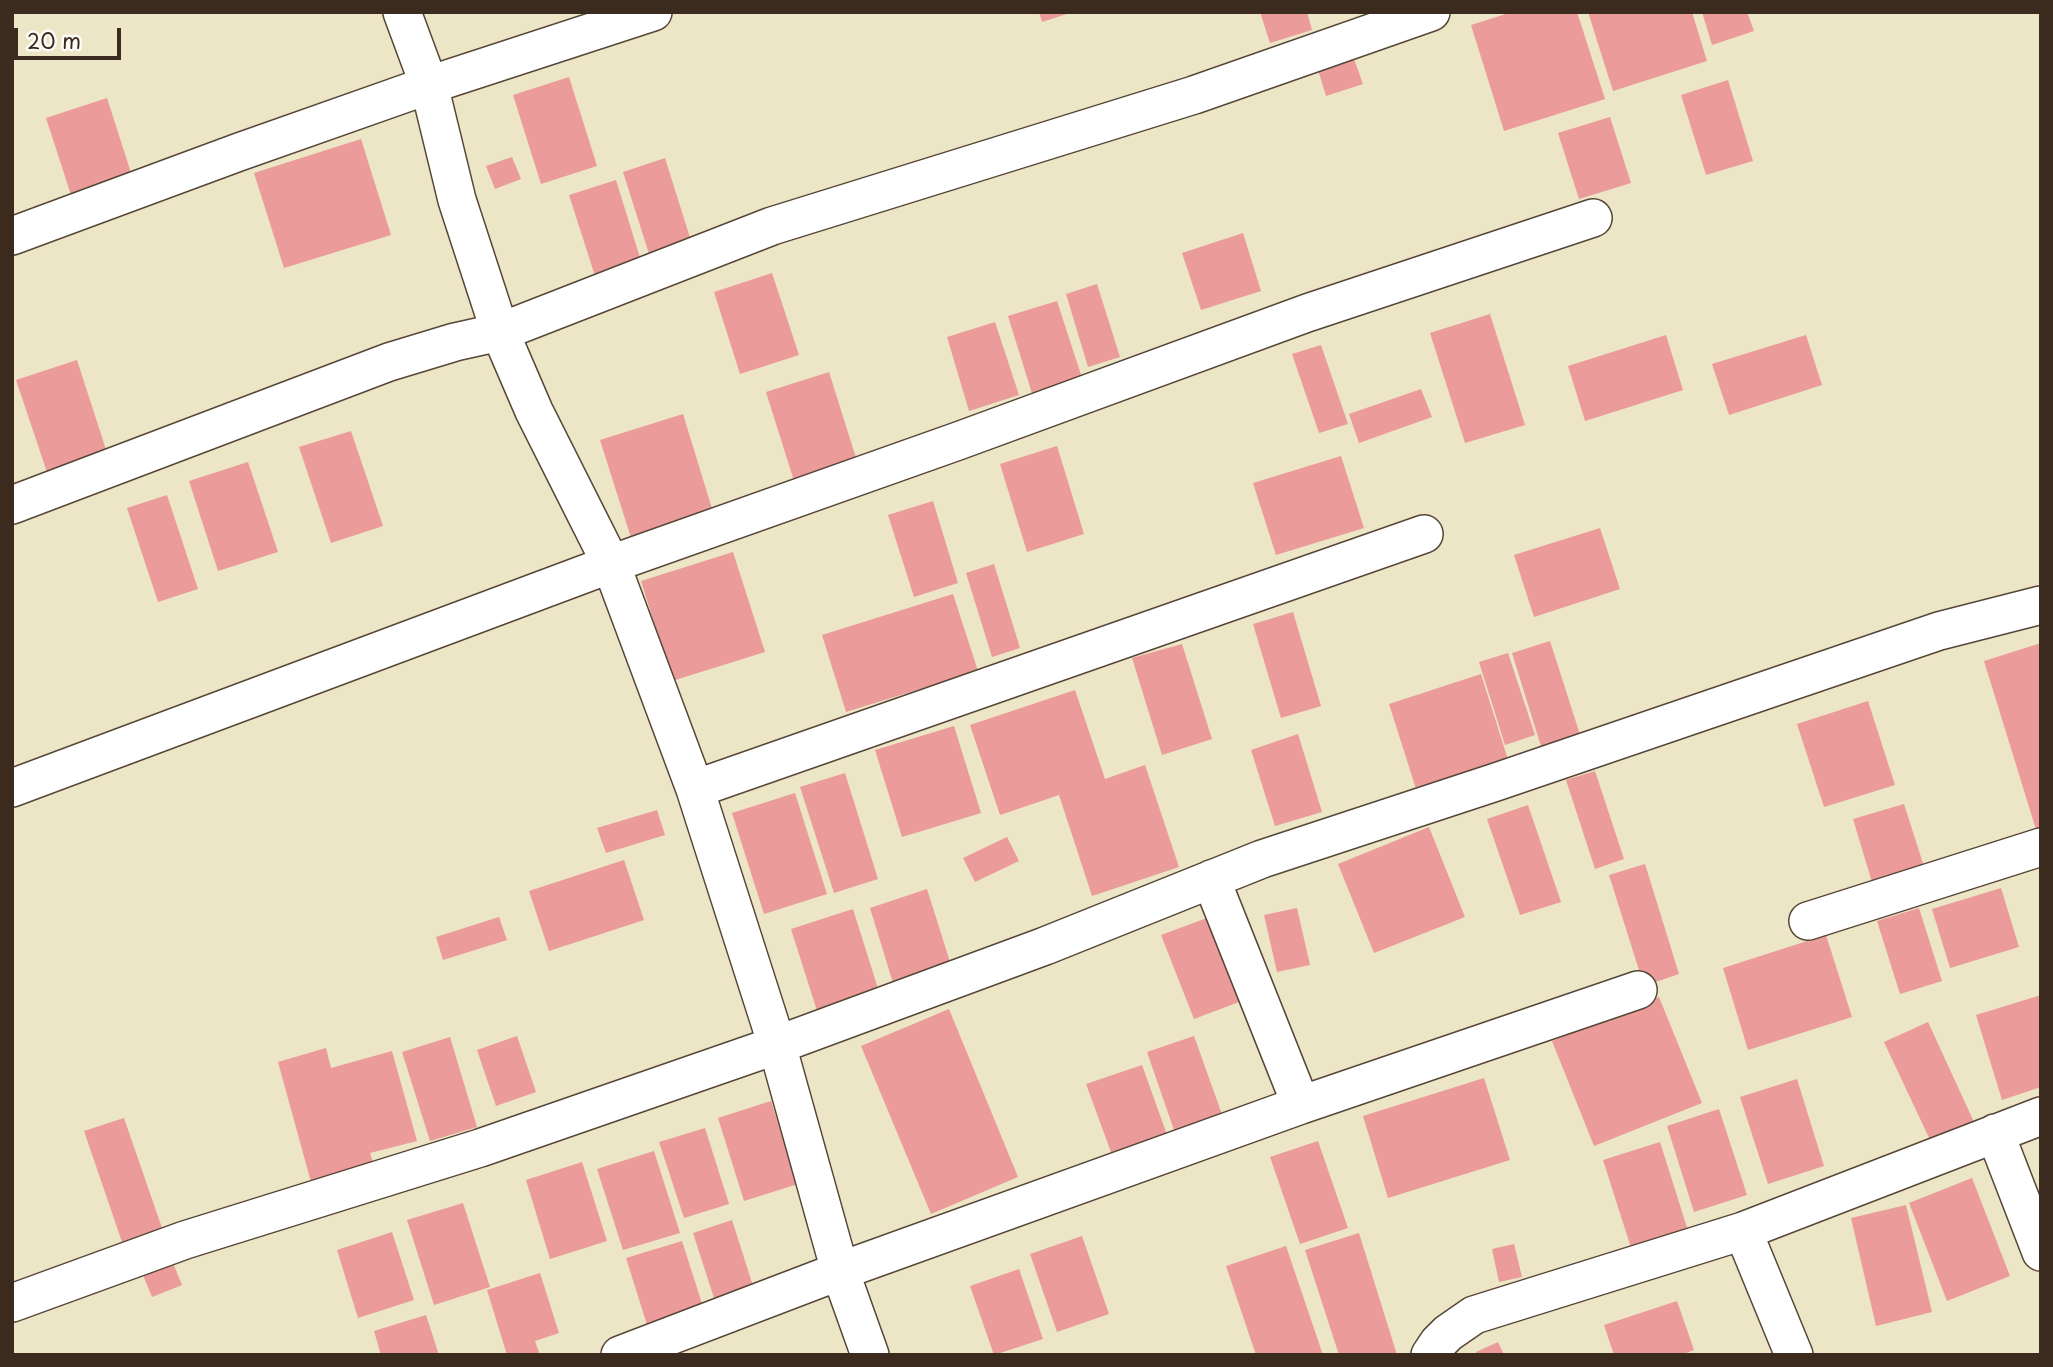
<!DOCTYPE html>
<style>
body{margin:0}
#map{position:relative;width:2053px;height:1367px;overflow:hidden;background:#ece5c6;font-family:"Playpen Sans",sans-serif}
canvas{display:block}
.frame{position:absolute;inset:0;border:14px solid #3b2a1e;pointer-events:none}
.scale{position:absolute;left:14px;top:28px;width:107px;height:32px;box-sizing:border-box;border:4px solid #3b2a1e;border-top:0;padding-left:9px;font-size:21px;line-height:24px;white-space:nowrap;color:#3b2a1e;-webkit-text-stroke:5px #fdfcf7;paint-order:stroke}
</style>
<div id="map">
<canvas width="2053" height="1367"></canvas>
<div class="frame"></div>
<div class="scale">20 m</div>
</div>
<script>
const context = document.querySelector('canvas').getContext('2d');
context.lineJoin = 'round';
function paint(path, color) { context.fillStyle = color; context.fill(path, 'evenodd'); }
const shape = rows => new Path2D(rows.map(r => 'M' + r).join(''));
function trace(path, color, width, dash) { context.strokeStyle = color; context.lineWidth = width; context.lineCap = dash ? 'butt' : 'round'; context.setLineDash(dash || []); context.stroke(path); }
paint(shape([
 [1039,12,1070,12,1070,13,1042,22],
 [1260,12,1307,12,1312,30,1270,43],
 [1512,12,1577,12,1605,99,1504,131,1471,25],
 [1588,12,1692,12,1707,61,1613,91],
 [1702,12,1747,12,1754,31,1712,45],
 [1354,59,1363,84,1326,96,1318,70],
 [569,77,597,166,541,184,513,95],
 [1728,80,1753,161,1706,175,1681,95],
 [107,98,133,179,72,198,46,118],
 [1610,117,1631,183,1579,199,1558,133],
 [361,139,391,235,284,268,254,173],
 [512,157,521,179,495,189,486,166],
 [665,158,692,244,650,257,623,172],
 [616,180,641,261,595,276,569,195],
 [1243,233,1261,291,1201,310,1182,253],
 [772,273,799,355,740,374,714,292],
 [1097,284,1120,357,1088,367,1066,294],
 [1057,301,1084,384,1034,400,1008,316],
 [1490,314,1525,425,1465,443,1430,333],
 [995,322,1019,395,969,411,947,337],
 [1666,335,1683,390,1585,421,1568,366],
 [1806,335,1822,385,1729,415,1712,364],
 [1321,345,1348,424,1319,433,1292,354],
 [77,360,110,462,50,481,16,380],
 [829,372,857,461,794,481,766,392],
 [1421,389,1432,417,1359,443,1349,414],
 [683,414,714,515,632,541,600,440],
 [351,431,383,526,331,543,299,447],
 [1057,446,1084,534,1027,552,1000,464],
 [1341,456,1364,528,1276,555,1253,483],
 [248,462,278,552,218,571,189,481],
 [167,495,198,589,158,602,127,508],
 [933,501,958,583,914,597,888,515],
 [1600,528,1620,589,1534,617,1514,555],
 [733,552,765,652,672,681,641,581],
 [994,564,1020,648,992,657,966,573],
 [953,594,978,671,846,712,822,635],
 [1293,612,1321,706,1281,718,1253,624],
 [1550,641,1583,744,1544,756,1512,653],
 [2041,643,2041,835,2038,836,1984,661],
 [1182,644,1212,739,1162,755,1132,658],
 [1508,653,1535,735,1505,745,1479,662],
 [1481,674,1509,763,1417,792,1389,704],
 [1075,690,1105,779,1145,765,1179,867,1092,896,1059,795,1000,815,970,725],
 [1868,701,1895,785,1824,807,1797,724],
 [954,726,981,813,902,837,875,750],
 [1298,734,1322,812,1275,826,1251,750],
 [1595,771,1624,859,1595,869,1566,780],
 [845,773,878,879,834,893,800,787],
 [795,793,827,894,764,914,732,813],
 [1904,804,1927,876,1875,892,1853,819],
 [1528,805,1561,902,1520,915,1487,819],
 [657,810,665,835,606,853,597,828],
 [1429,827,1465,917,1374,953,1338,864],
 [1007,837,1019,861,975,882,963,858],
 [624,860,644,920,549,951,529,891],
 [1645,864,1679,974,1644,986,1609,875],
 [2001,888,2019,947,1950,968,1932,909],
 [927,889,951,965,893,983,870,908],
 [1297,908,1310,965,1277,972,1264,915],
 [1919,908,1942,981,1900,994,1877,921],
 [853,909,880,995,818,1014,791,929],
 [499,917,507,940,443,960,436,937],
 [1207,918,1239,1002,1194,1019,1161,935],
 [1826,935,1852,1017,1748,1050,1723,968],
 [2041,995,2041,1087,2002,1100,1976,1015],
 [1659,997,1702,1103,1594,1146,1552,1041],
 [949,1009,1018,1177,931,1214,861,1046],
 [1928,1022,1974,1122,1931,1142,1884,1042],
 [517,1036,536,1092,496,1106,477,1050],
 [1194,1036,1224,1120,1176,1136,1147,1052],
 [450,1037,477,1127,430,1141,402,1052],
 [326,1048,331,1068,392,1051,417,1141,370,1153,377,1175,314,1193,278,1062],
 [1142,1065,1170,1143,1115,1163,1086,1084],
 [1484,1078,1510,1160,1388,1198,1363,1116],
 [1797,1079,1824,1166,1768,1184,1740,1097],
 [771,1101,798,1184,744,1201,718,1118],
 [1719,1109,1747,1195,1694,1212,1667,1126],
 [124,1118,162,1228,122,1242,84,1131],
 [705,1128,729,1204,684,1218,659,1142],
 [1318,1141,1348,1228,1300,1244,1270,1157],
 [1660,1142,1690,1237,1633,1254,1603,1160],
 [654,1151,680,1233,623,1250,597,1169],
 [582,1162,607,1241,550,1259,526,1180],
 [1972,1178,2010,1276,1947,1301,1909,1203],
 [463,1203,490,1287,434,1305,407,1220],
 [1906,1205,1932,1312,1876,1326,1851,1218],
 [732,1220,753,1286,714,1298,693,1233],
 [392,1232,414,1300,358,1318,337,1250],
 [1359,1233,1397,1355,1339,1355,1305,1250],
 [1082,1236,1109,1314,1057,1332,1030,1254],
 [682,1241,705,1313,649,1331,626,1258],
 [1514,1244,1522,1277,1499,1282,1492,1249],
 [1286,1246,1323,1355,1256,1355,1226,1266],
 [173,1263,182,1285,152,1297,143,1275],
 [1019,1269,1043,1339,994,1355,970,1286],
 [540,1273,559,1333,535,1341,540,1355,507,1355,487,1290],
 [1677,1301,1694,1350,1681,1355,1614,1355,1604,1325],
 [426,1315,439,1355,381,1355,374,1331],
 [1498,1342,1504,1355,1477,1355,1476,1352]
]), '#ea9b9a');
const minor = shape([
 [402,12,429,85,457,200,500,332,772,226,1194,95,1431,12],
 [12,236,239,152,429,85,653,12],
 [12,505,389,362,455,342,500,332,534,411,611,564,695,789,777,1045,840,1271,870,1355],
 [12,788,611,564,958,441,1307,313,1593,218],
 [695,789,1424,534],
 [1808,921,2041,847],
 [1301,1105,1638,990],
 [1995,1133,2041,1252],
 [1743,1231,1794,1355],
 [12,1303,185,1240,480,1148,777,1045,1045,946,1262,859,1496,782,1939,631,2041,605],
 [620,1355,840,1271,1301,1105,1211,879],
 [1430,1355,1438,1343,1448,1333,1474,1315,1743,1231,2041,1116]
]);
trace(minor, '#564637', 40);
trace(minor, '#fff', 37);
</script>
